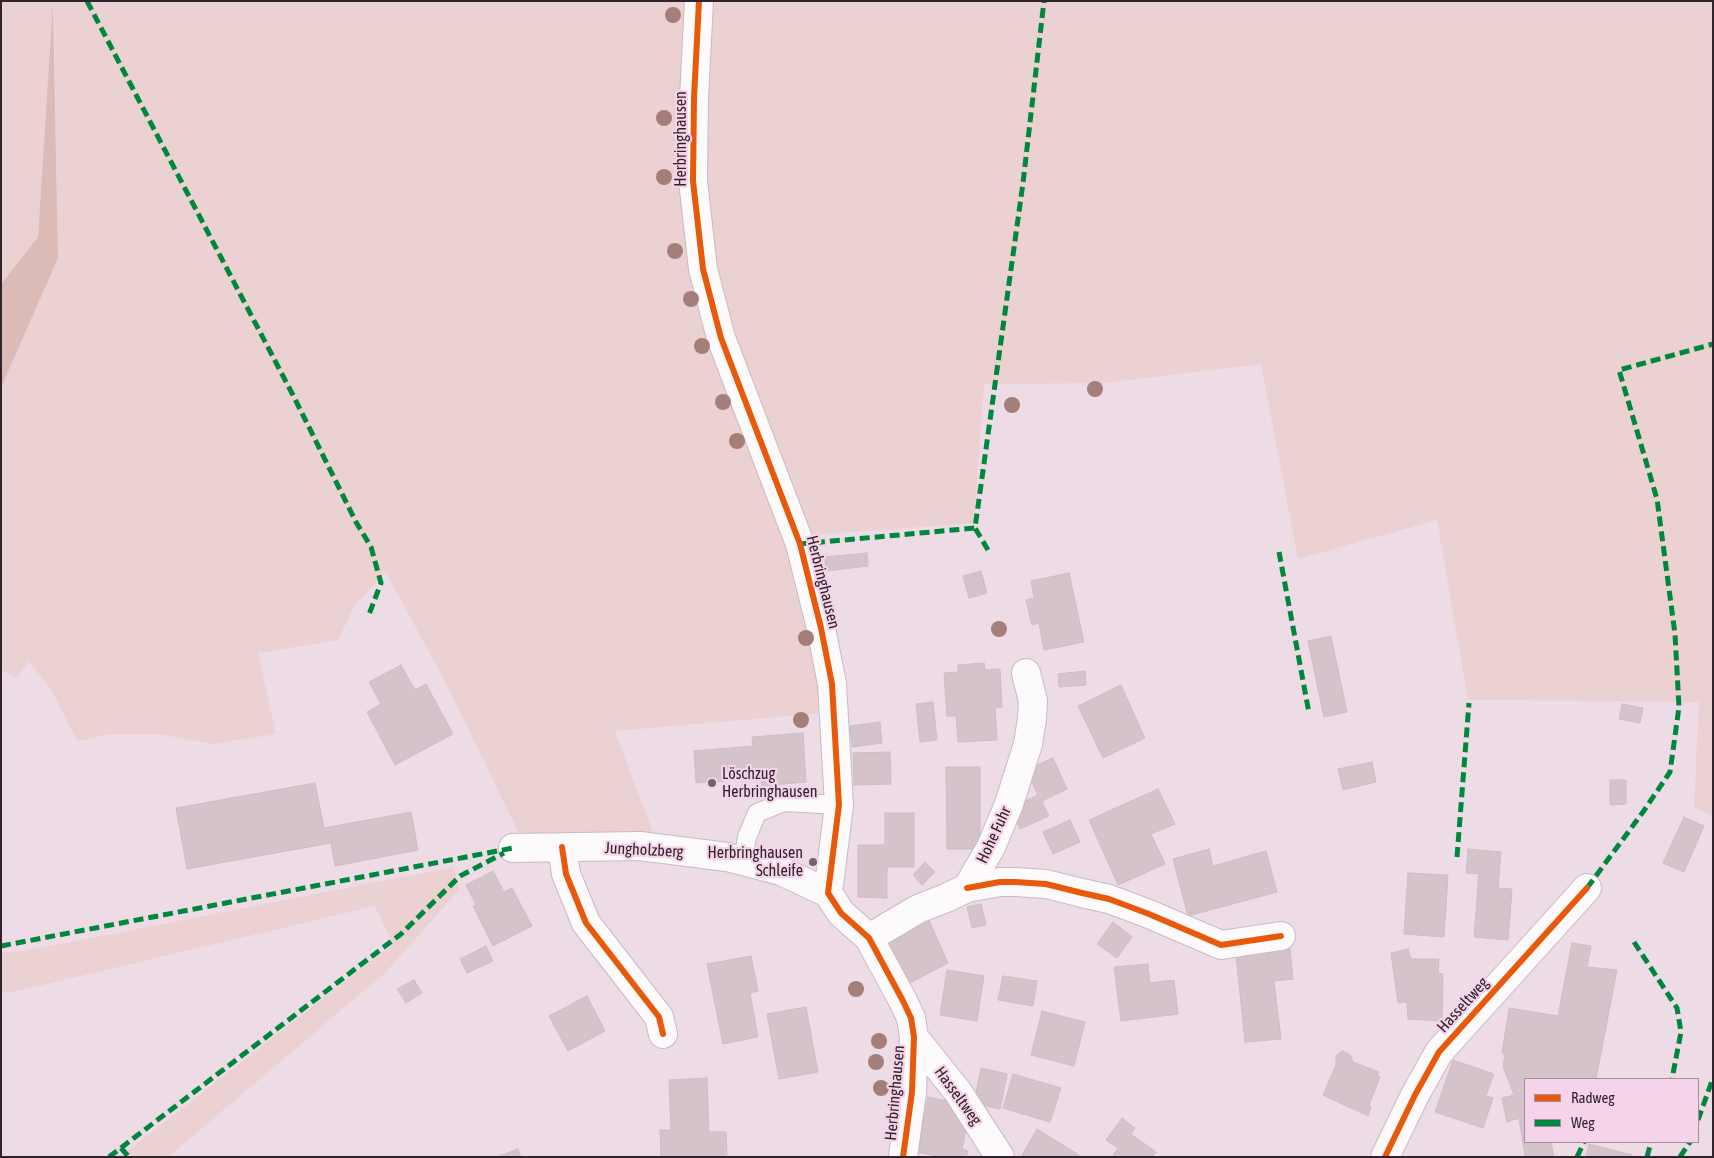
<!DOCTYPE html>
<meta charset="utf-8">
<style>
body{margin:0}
#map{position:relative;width:1714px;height:1158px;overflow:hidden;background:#eddbe6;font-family:"Asap Condensed",sans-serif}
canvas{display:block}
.frame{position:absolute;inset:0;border:2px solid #30232b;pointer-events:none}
.legend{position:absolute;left:1524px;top:1078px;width:175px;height:65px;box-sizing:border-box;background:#f5d3e8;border:1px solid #a68d9c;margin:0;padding:6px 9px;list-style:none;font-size:15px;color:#30232b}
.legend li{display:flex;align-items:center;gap:10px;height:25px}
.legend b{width:25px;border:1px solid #a68d9c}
</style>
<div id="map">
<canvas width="1714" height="1158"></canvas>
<div class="frame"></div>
<ul class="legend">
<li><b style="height:6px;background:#e8590c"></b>Radweg</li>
<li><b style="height:6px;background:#00873e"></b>Weg</li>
</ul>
</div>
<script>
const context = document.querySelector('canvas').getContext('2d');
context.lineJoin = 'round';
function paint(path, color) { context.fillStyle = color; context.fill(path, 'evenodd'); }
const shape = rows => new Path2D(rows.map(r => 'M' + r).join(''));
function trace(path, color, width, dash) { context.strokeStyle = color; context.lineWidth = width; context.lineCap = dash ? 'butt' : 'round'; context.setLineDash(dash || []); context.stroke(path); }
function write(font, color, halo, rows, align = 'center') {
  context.font = font + ' "Asap Condensed",sans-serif'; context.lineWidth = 4.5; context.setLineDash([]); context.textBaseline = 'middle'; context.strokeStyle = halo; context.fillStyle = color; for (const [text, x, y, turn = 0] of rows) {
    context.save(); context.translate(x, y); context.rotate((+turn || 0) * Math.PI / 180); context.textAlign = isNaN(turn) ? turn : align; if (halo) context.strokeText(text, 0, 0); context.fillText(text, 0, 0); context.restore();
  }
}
paint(shape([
 [1,1,53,1,38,237,1,284],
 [54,1,1713,1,1713,816,1694,808,1699,702,1468,700,1437,520,1298,559,1261,364,1104,383,984,384,974,523,784,537,816,649,823,713,615,731,656,841,522,839,442,676,386,572,355,605,338,640,258,653,276,734,214,744,158,734,110,734,77,741,52,691,29,661,17,678,1,670,1,388,58,258],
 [454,867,459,890,386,972,168,1157,120,1157,393,944,375,906,13,992,1,991,1,953,24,951]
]), '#ebd1d1');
paint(shape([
 [53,1,58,258,1,388,1,284,38,237]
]), '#dabbb8');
const building = shape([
 [867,553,868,566,826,571,825,557,867,553],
 [981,571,987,593,969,598,963,576,981,571],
 [1069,573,1084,642,1044,650,1039,623,1032,625,1026,600,1034,598,1031,581,1069,573],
 [1331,636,1347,712,1324,717,1308,641,1331,636],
 [984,663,985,670,1000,669,1002,707,995,708,997,740,958,742,956,716,947,716,944,673,958,672,958,665,984,663],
 [401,665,415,690,426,684,453,734,395,765,367,712,381,704,369,682,401,665],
 [1085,671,1086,685,1059,687,1058,674,1085,671],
 [1121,685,1145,738,1103,758,1078,706,1121,685],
 [933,702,937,740,920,742,916,704,933,702],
 [1622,704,1643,708,1640,723,1619,719,1622,704],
 [880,722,882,743,852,747,850,726,880,722],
 [803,733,806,782,762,786,761,778,696,783,694,751,753,746,752,737,803,733],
 [890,752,891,784,854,785,853,753,890,752],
 [1053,758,1067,789,1042,801,1049,816,1020,829,1011,808,1038,795,1026,770,1053,758],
 [1372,762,1376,782,1343,790,1338,769,1372,762],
 [946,767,980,767,980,849,947,849,946,767],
 [1610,780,1626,780,1626,804,1610,805,1610,780],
 [315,783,324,828,411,812,418,850,335,866,331,843,187,869,176,808,315,783],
 [1158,789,1175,824,1151,834,1165,864,1118,885,1089,820,1158,789],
 [885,813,914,813,914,867,887,867,887,898,858,897,858,845,885,845,885,813],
 [1684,817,1704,826,1684,872,1663,863,1684,817],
 [1070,820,1080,842,1053,854,1043,832,1070,820],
 [1209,849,1213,866,1266,851,1277,892,1188,916,1173,859,1209,849],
 [1468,849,1501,852,1498,888,1512,889,1508,940,1474,937,1479,874,1466,873,1468,849],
 [925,862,935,872,922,885,913,875,925,862],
 [493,871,504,892,512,888,532,926,493,946,473,906,476,905,466,885,493,871],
 [1408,873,1448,875,1444,937,1404,934,1408,873],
 [981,904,986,925,972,928,967,907,981,904],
 [928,918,948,963,910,983,900,979,882,942,928,918],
 [1113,922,1132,937,1117,958,1097,944,1113,922],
 [1572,943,1591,946,1587,967,1617,970,1596,1079,1525,1079,1525,1142,1551,1142,1554,1157,1525,1157,1519,1118,1507,1122,1502,1098,1514,1095,1503,1067,1505,1055,1502,1053,1509,1008,1558,1016,1572,943],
 [486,946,493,961,467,973,460,959,486,946],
 [1290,949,1293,979,1274,981,1281,1039,1245,1042,1236,955,1290,949],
 [1408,949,1411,959,1439,959,1438,973,1443,974,1442,1021,1408,1019,1407,1002,1398,1003,1391,953,1408,949],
 [751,956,758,991,750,993,758,1037,723,1044,707,964,751,956],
 [1148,964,1150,983,1174,980,1178,1014,1121,1021,1114,967,1148,964],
 [947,970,984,976,977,1021,940,1015,947,970],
 [1003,976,1037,981,1033,1006,998,1000,1003,976],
 [414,980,422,993,406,1003,397,989,414,980],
 [587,996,605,1031,568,1051,549,1016,587,996],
 [806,1007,818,1072,779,1079,767,1014,806,1007],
 [1042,1011,1085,1022,1074,1066,1031,1055,1042,1011],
 [1342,1051,1350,1055,1353,1062,1379,1072,1377,1076,1380,1077,1369,1105,1371,1107,1368,1116,1323,1095,1336,1065,1336,1056,1342,1051],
 [1453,1060,1494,1074,1486,1096,1493,1098,1483,1128,1435,1112,1453,1060],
 [981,1068,1007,1074,1000,1109,974,1103,981,1068],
 [1013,1074,1061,1088,1050,1122,1003,1108,1013,1074],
 [707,1078,709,1132,726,1132,727,1157,661,1157,660,1130,671,1130,669,1080,707,1078],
 [928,1097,961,1104,957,1122,967,1124,962,1149,968,1151,966,1157,940,1157,917,1152,928,1097],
 [1122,1118,1135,1128,1131,1134,1156,1152,1152,1157,1116,1157,1113,1155,1118,1148,1106,1140,1122,1118],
 [1037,1129,1082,1157,1021,1157,1037,1129],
 [1589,1144,1632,1155,1631,1157,1586,1157,1589,1144],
 [518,1149,521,1157,497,1157,518,1149]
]);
paint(building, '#d4c3ca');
trace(building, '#cdbdc3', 1);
const lane = shape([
 [743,861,747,837,757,813,784,802,839,805]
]);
const street = shape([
 [699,1,694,98,693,181,703,269,721,338,800,544,821,628,832,684,839,805,828,893,841,913,869,938,903,1001,911,1018,914,1037,912,1092,903,1157],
 [562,847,566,874,586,923,659,1017,663,1034],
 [513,848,640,846,727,857,781,871,828,893],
 [967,888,1000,882,1015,882,1046,884,1082,893,1109,899,1149,914,1221,945,1281,936],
 [869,938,918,909,946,898,967,888,991,847,1009,804,1028,744,1032,719,1033,701,1026,673],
 [914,1037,958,1092,1000,1157],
 [1385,1157,1415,1095,1439,1052,1587,888]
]);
trace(lane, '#c9bac3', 20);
trace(street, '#c9bac3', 30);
trace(lane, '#fcfafb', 18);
trace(street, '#fcfafb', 28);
trace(shape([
 [87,1,295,399,356,522,371,547,381,583,368,617],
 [800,544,975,528],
 [988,550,975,528,1023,183,1044,1],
 [1279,552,1309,713],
 [1457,857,1469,703],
 [1587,888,1643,812,1670,772,1679,707,1675,634,1657,499,1619,370,1713,344],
 [1634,942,1677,1008,1681,1032,1672,1079],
 [1,946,513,848],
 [1698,1120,1713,1078],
 [121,1148,129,1157],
 [109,1157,401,934,460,876,504,853],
 [1577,1157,1584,1142],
 [1647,1157,1651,1142],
 [1680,1157,1690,1142]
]), '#00873e', 5, [10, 5]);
trace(shape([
 [699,1,694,98,693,181,703,269,721,338,800,544,821,628,832,684,839,805,828,893,841,913,869,938,903,1001,911,1018,914,1037,912,1092,903,1157],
 [562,847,566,874,586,923,659,1017,663,1034],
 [967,888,1000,882,1015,882,1046,884,1082,893,1109,899,1149,914,1221,945,1281,936],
 [1385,1157,1415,1095,1439,1052,1587,888]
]), '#e8590c', 6);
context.fillStyle = '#a47e79';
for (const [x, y] of [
 [673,15],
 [664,118],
 [664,177],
 [675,251],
 [691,299],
 [702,346],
 [1095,389],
 [723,402],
 [1012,405],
 [737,441],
 [999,629],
 [806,638],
 [801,720],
 [856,989],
 [879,1041],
 [876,1062],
 [881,1088]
]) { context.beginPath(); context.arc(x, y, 8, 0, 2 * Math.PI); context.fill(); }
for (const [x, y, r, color] of [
 [712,783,5,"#72636c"],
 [813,862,5,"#72636c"]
]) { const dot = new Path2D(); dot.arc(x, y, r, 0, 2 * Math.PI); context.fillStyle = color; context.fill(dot); trace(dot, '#f5d3e8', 2); }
write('16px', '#30232b', '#f5d3e8', [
 ["Herbringhausen",681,139,-90],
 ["Herbringhausen",823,582,76],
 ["Hohe Fuhr",994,835,-65],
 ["Jungholzberg",644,850,3],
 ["Hasseltweg",1463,1005,-48],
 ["Herbringhausen",895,1093,-85],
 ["Hasseltweg",958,1096,54]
]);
write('16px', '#30232b', '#f5d3e8', [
 ["Löschzug",722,774],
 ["Herbringhausen",722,792],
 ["Herbringhausen",803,853,"right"],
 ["Schleife",803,871,"right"]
], 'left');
</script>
